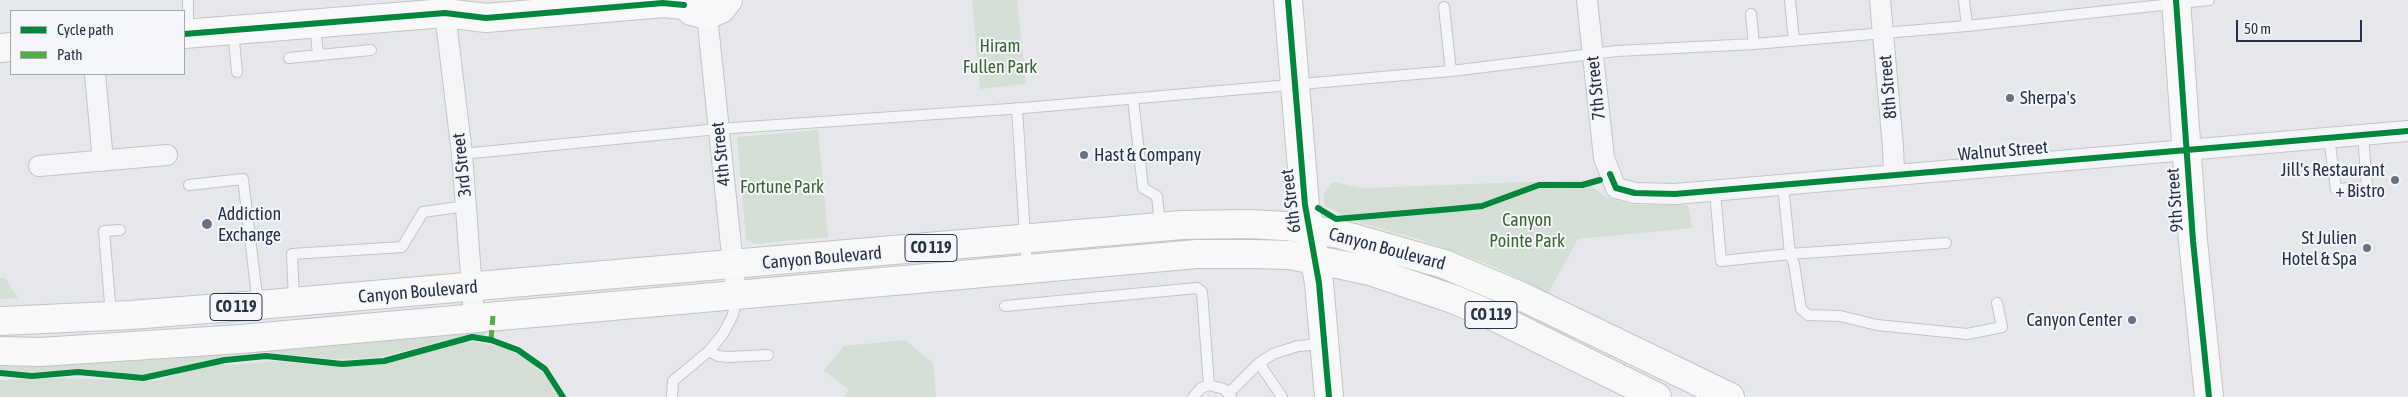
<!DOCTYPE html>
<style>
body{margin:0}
#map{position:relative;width:2408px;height:397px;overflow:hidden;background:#e5e7ea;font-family:"Asap Condensed",sans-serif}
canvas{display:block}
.legend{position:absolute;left:10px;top:10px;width:175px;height:65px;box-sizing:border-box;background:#f3f5f9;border:1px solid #a2a7b1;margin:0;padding:6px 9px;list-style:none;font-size:15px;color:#283246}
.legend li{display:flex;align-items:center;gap:10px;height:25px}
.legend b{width:25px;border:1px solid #a2a7b1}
.scale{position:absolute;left:2236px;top:20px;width:126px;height:22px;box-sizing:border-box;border:2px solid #283246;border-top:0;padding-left:6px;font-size:15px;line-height:18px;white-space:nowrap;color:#283246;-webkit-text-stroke:4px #f3f5f9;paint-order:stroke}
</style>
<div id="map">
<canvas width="2408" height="397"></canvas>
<ul class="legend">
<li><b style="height:6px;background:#00873e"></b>Cycle path</li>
<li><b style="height:6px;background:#53ac47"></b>Path</li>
</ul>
<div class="scale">50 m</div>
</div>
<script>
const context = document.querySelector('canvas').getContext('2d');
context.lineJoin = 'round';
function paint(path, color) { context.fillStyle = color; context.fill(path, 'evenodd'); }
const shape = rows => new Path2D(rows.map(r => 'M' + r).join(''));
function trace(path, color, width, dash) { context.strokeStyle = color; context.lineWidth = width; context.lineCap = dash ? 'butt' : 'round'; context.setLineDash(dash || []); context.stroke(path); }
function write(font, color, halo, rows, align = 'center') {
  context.font = font + ' "Asap Condensed",sans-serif'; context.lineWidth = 4; context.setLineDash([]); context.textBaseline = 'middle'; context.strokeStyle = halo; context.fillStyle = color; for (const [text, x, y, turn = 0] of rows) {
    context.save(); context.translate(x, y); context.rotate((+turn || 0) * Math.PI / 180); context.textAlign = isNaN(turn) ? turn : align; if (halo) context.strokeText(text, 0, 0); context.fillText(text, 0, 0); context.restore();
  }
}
paint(shape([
 [972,0,1017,0,1026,84,980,89],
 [818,130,828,237,755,244,746,239,737,137],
 [1583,180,1606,197,1634,205,1688,205,1692,228,1578,239,1548,293,1490,265,1421,240,1354,221,1324,205,1324,194,1332,182,1363,188],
 [0,278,5,278,18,298,0,299],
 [488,330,484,336,461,337,377,358,330,359,267,352,231,355,154,374,131,375,85,369,35,372,0,371,0,362],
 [905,340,933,363,936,397,843,397,849,390,824,370,844,346],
 [459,341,476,342,503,347,525,358,539,369,550,381,558,397,0,397,0,380,53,378,156,381,211,363,234,365,276,361,317,365,363,365]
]), '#d4ded5');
const lane = shape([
 [188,0,188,32],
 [1790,0,1794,41],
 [1964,0,1967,26],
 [1444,7,1451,71],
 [1751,14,1754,44],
 [315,24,318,55],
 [233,31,237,72],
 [289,58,371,50],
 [1133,99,1143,188,1157,196,1160,226],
 [1017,108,1027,268],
 [2329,138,2336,189,2367,187,2363,135],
 [462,154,718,129,1024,108,1451,71,1617,51,1754,44,1967,26,2209,0],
 [189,185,243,179,258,304],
 [1715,191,1721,261,1790,254,1783,185],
 [1946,243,1790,254,1794,264,1801,309,1808,315,1840,316,1877,325,1967,334,2002,327,1997,303],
 [294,301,292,254,402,247,423,212,466,206],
 [1005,306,1197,288,1202,292,1209,385],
 [111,315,104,231,120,230],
 [709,351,718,356,728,357,768,355],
 [1259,363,1282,397],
 [1229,393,1259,363,1273,354,1298,346,1323,344],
 [672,397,673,381,709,351,723,334,733,315,736,297],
 [1193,397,1201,388,1209,385,1224,389,1231,397]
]);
const street = shape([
 [1587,0,1604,158,1616,188,1635,193,1675,194,2408,131],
 [1880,0,1893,147,1894,174],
 [445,13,462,154,474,317],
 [707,15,736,294],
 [95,74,103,161],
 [39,166,167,155]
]);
const secondary = shape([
 [682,0,691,11,707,15,721,9,728,0],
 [1288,0,1305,205,1319,283,1329,397],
 [2176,0,2193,241,2209,397],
 [184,34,445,13,486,18,663,3,684,5],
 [0,48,11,47]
]);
const primary = shape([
 [0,321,131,315,258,305,1182,225,1249,224,1285,226,1339,234,1444,264,1525,298,1730,397],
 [0,351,40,352,241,339,1197,254,1252,254,1289,255,1342,265,1370,271,1453,299,1493,316,1657,397]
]);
trace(lane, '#c3c5c8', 12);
trace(street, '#c3c5c8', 22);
trace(secondary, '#c3c5c8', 30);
trace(primary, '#c1c4c8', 30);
trace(lane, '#f4f5f7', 10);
trace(street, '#f4f5f7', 20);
trace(secondary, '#f8f8f8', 28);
trace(primary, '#f8f8f8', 28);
trace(shape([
 [491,340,493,316]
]), '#53ac47', 5, [10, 5]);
trace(shape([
 [1288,0,1305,205,1319,283,1329,397],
 [2176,0,2193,241,2209,397],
 [184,34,445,13,486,18,663,3,684,5],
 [1610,174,1616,188,1635,193,1675,194,2408,131],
 [1318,208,1336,219,1452,209,1482,206,1539,185,1582,185,1600,180],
 [0,373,32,376,78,372,143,378,225,360,266,356,342,364,384,361,472,337,491,340,518,350,545,369,563,397]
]), '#00873e', 6);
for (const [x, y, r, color] of [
 [2010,98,5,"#6a717f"],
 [1084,155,5,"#6a717f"],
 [2395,180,5,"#6a717f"],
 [207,224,6,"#6a717f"],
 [2367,248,5,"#6a717f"],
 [2132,320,5,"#6a717f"]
]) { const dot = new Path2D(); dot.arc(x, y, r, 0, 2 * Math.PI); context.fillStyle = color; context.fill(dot); trace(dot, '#f3f5f9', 2); }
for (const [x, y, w] of [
 [931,248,52],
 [236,307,52],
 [1491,315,52]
]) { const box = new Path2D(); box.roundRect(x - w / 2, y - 13.5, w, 27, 4); context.fillStyle = '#f3f5f9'; context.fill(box); trace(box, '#283246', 1); }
write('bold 16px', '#283246', null, [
 ["CO 119",931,248],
 ["CO 119",236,307],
 ["CO 119",1491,315]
]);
write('18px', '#3b6434', '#f3f5f9', [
 ["Hiram",1000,46],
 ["Fullen Park",1000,67],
 ["Fortune Park",782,187],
 ["Canyon",1527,220],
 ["Pointe Park",1527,241]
]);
write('18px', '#283246', '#f3f5f9', [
 ["8th Street",1888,87,-95],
 ["7th Street",1596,88,-96],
 ["Walnut Street",2003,151,-5],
 ["4th Street",721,154,-96],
 ["3rd Street",462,165,-96],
 ["9th Street",2175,200,-94],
 ["6th Street",1291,201,-97],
 ["Canyon Boulevard",1387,249,15],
 ["Canyon Boulevard",822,258,-5],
 ["Canyon Boulevard",418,292,-5]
]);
write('18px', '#283246', '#f3f5f9', [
 ["Sherpa's",2020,98],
 ["Hast & Company",1094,155],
 ["Jill's Restaurant",2385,170,"right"],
 ["+ Bistro",2385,191,"right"],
 ["Addiction",218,214],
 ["Exchange",218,235],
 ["St Julien",2357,238,"right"],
 ["Hotel & Spa",2357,259,"right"],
 ["Canyon Center",2122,320,"right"]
], 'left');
</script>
